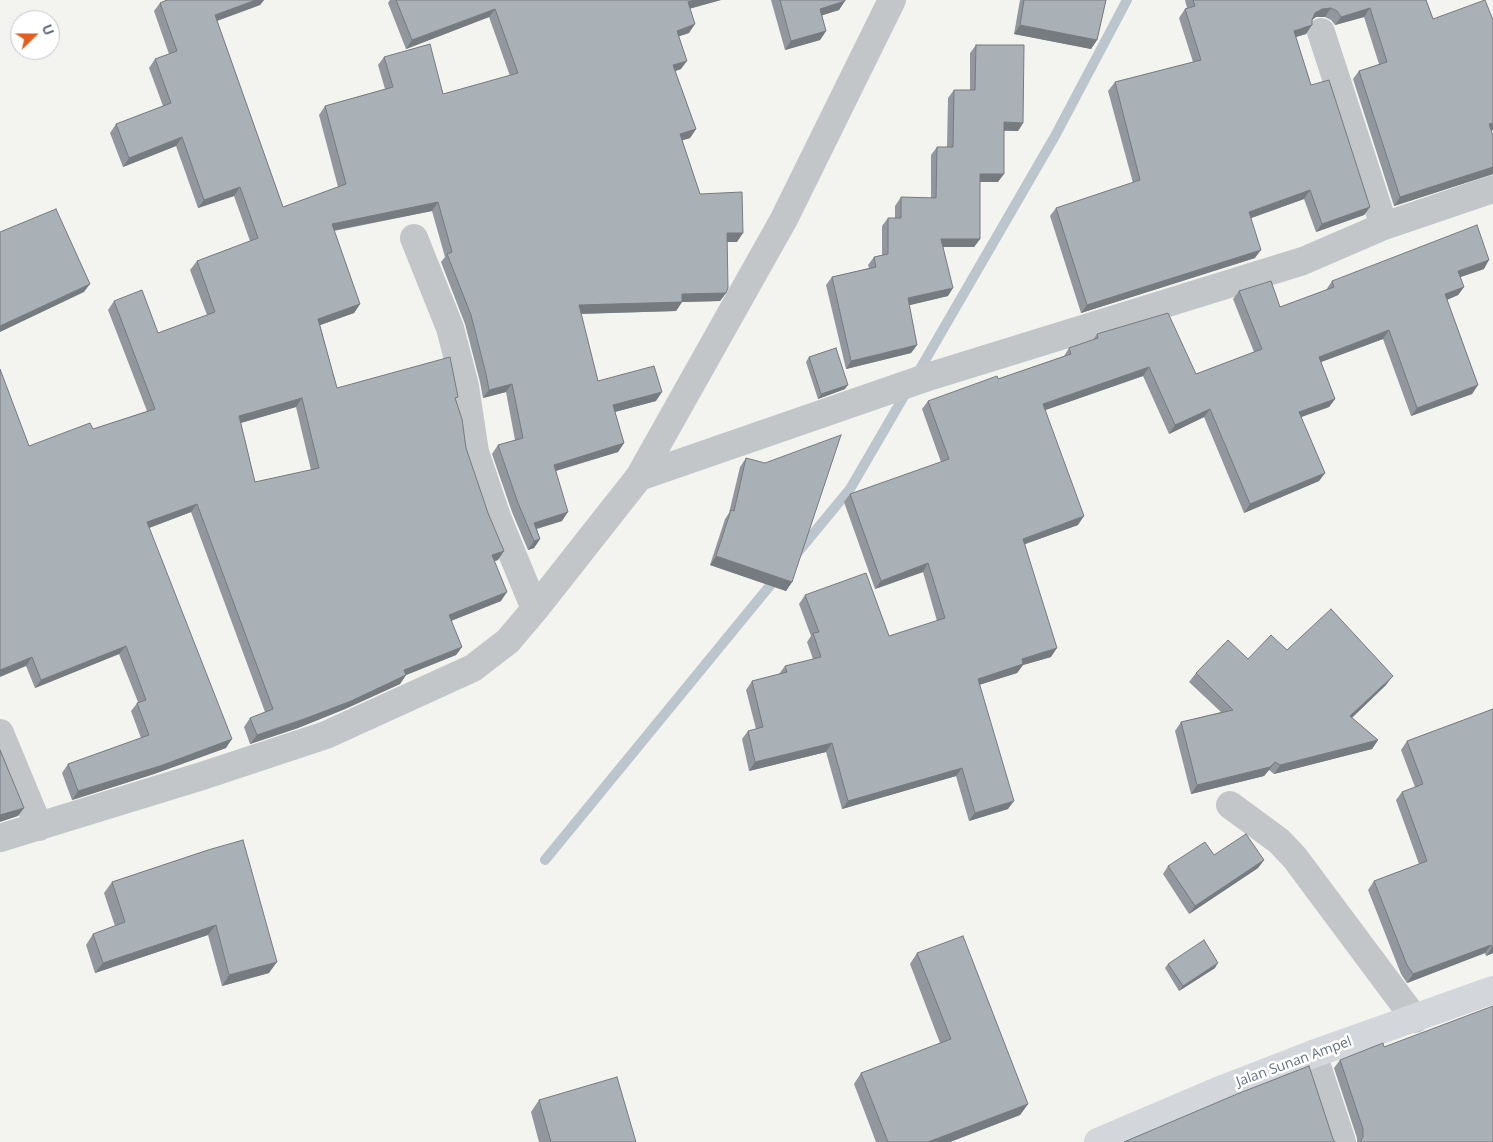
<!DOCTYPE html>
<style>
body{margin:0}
#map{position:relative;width:1493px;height:1142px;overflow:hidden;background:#f3f4ef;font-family:"Open Sans",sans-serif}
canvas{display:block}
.north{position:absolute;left:10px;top:10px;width:50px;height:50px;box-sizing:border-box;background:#fff;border:1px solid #c0c6cd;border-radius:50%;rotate:68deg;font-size:14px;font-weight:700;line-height:20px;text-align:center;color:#627081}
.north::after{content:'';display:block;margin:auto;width:18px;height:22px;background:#e45e1f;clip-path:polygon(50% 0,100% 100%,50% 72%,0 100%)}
</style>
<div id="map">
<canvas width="1493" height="1142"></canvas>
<div class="north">U</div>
</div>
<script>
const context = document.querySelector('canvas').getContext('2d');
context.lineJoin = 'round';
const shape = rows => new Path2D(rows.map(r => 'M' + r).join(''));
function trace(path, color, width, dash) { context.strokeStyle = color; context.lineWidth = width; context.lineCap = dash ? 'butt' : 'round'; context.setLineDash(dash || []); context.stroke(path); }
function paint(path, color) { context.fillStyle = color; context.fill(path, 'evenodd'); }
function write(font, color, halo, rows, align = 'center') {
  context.font = font + ' "Open Sans",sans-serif'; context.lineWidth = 5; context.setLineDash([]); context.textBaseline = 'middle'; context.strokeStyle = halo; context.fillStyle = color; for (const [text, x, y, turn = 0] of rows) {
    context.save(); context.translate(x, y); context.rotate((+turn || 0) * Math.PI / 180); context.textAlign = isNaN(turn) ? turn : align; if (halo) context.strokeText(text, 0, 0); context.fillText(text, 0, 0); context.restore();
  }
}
trace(shape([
 [916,376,1055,136,1127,0],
 [798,552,850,489,907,391],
 [545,860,777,577]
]), '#bcc5cb', 10);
trace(shape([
 [1321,32,1384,226],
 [414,238,450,328,465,386,475,452,497,517,535,609],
 [639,477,784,219,892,0],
 [0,733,39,827],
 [1230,805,1279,841,1295,858,1415,1019],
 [0,838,202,776,326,735,473,668,508,641,535,609,639,477,931,376,1303,261,1384,226,1493,189],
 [1313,1054,1342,1142]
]), '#c3c6c9', 28);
trace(shape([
 [1098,1142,1225,1088,1313,1054,1493,990]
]), '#d3d7dc', 28);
paint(shape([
 [167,0,264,0,260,5,217,21,283,207,338,187,319,115,325,106,385,89,378,65,384,57,443,94,510,76,489,17,406,49,388,3,390,0,721,0,690,8,689,33,679,36,681,69,675,71,696,129,690,138,682,140,700,194,737,242,727,242,726,293,720,301,682,302,676,311,581,314,598,381,656,401,615,412,624,443,618,452,556,471,562,521,537,529,540,539,534,548,528,550,512,512,492,454,498,445,515,440,506,392,483,398,480,382,465,324,441,262,445,257,432,211,334,231,360,304,354,313,320,325,337,388,456,400,466,448,498,560,494,561,501,601,451,621,462,647,456,655,406,675,400,684,345,709,298,728,250,744,244,727,250,718,265,712,191,512,149,528,226,748,154,774,72,800,62,773,68,764,141,738,131,711,138,702,119,654,35,688,26,666,29,446,93,429,147,411,108,310,114,301,158,333,207,315,190,270,197,261,250,241,234,196,198,208,176,146,123,167,110,133,116,124,163,106,149,68,155,59,169,54,154,11,160,3],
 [296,407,311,470,255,482,241,423],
 [771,0,845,0,839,10,822,15,826,31,820,40,785,50],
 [1020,0,1106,0,1097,40,1091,49,1014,34],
 [1185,0,1426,0,1433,19,1493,20,1493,130,1491,131,1493,136,1493,174,1394,206,1353,79,1359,71,1379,64,1364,17,1335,25,1331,20,1325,17,1316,17,1312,20,1306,34,1296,37,1311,85,1370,207,1364,215,1316,232,1304,199,1251,218,1255,258,1081,313,1050,216,1056,208,1133,183,1108,91,1115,82,1193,62,1179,18,1185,9,1187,8],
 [976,45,1023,123,1018,131,1004,131,998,182,980,182,980,239,974,247,943,247,948,296,909,305,917,345,911,353,846,369,826,285,832,277,869,268,868,265,874,257,882,255,882,226,888,218,895,218,895,206,901,197,931,198,931,155,937,147,947,147,948,98,954,90,970,90,970,53],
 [1484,269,1460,277,1464,287,1458,295,1447,300,1478,385,1472,394,1411,416,1383,339,1321,362,1335,399,1329,407,1301,417,1325,473,1319,481,1244,513,1204,417,1169,434,1143,376,1045,410,1078,525,1025,544,1051,657,1023,665,1017,673,979,685,1008,809,969,821,956,776,842,809,826,752,749,771,742,739,748,731,756,729,746,690,752,681,779,674,785,666,813,659,807,642,811,636,799,604,805,595,889,636,937,621,923,572,875,589,844,502,850,494,941,462,922,409,928,401,998,379,1064,356,1069,348,1093,340,1097,334,1196,374,1254,352,1233,299,1239,291,1280,307,1326,290,1332,281],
 [809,357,845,389,818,399,806,362],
 [746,458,792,582,786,591,710,565,725,519,729,513,740,467],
 [1287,650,1386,685,1352,718,1378,740,1372,749,1274,774,1269,770,1264,776,1191,794,1175,731,1181,722,1221,712,1189,682,1196,673,1248,659],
 [1493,709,1493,953,1486,956,1485,953,1407,983,1401,974,1368,890,1374,881,1419,864,1396,800,1402,792,1415,787,1401,750,1407,741],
 [208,850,269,973,222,986,208,935,95,973,86,945,93,934,115,926,104,893,112,882],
 [1214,855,1264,860,1258,868,1189,914,1163,874,1168,866],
 [917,953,1028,1104,1020,1115,950,1142,876,1142,854,1084,861,1073,940,1043,910,964],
 [1168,964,1215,968,1179,991,1165,968],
 [1384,1047,1493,1142,1357,1142,1357,1138,1334,1068,1340,1060],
 [539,1100,636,1142,539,1142,531,1112]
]), '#91979d');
paint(shape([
 [256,0,264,0,260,5,208,24,215,15],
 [695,0,721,0,682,11,688,2],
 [845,1,839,10,814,18,820,9],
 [1331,8,1325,17,1316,17,1309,22,1315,13,1322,9],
 [1370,8,1364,17,1335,25,1341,17],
 [495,9,489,17,406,49,412,40],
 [695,24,689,33,671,39,677,31],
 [1020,25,1097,40,1091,49,1014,34],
 [1312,25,1306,34,1288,39,1294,31],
 [826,31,820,40,785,50,791,41],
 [687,61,681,69,667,74,673,65],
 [1004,122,1023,123,1018,131,998,130],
 [1493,123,1493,130,1483,133,1489,124],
 [696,129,690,138,674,143,680,134],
 [182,137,176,146,123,167,129,158],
 [1493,167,1493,174,1394,206,1400,197],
 [980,174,1004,174,998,182,974,182],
 [240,187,234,196,198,208,204,200],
 [1310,190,1304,199,1243,221,1249,212],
 [438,202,432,211,325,232,332,224],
 [1370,207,1364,215,1316,232,1322,224],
 [727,233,743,233,737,242,721,242],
 [941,239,980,239,974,247,936,247],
 [1261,250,1255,258,1081,313,1087,305],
 [1489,260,1484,269,1452,280,1458,271],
 [90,284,84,292,0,332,0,326],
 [1464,287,1458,295,1439,303,1445,294],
 [953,288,948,296,902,307,908,298],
 [726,293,720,301,682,302,676,311,572,314,579,305,682,294],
 [360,304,354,313,312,328,318,319],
 [1389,330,1383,339,1313,365,1319,357],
 [917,345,911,353,846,369,851,361],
 [1149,367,1143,376,1037,413,1043,404],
 [512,384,506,392,483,398,489,390],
 [848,385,845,389,818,399,821,394],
 [1478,385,1472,394,1411,416,1417,408],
 [662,392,656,401,607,414,613,405],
 [302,398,296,407,233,425,239,416],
 [1335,399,1329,407,1293,420,1299,412],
 [1210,409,1204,417,1169,434,1175,425],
 [624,443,618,452,548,473,554,465],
 [1325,473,1319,481,1244,513,1250,504],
 [197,504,191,512,141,531,147,522],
 [568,512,562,521,528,531,534,523],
 [1084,516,1078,525,1017,547,1023,539],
 [540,539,534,548,528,550,534,541],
 [504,551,498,560,486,564,492,555],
 [716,556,792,582,786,591,710,565],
 [928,563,923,572,875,589,881,581],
 [507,592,501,601,443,624,449,615],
 [126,646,119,654,35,688,41,680],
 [462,647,456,655,406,675,400,684,345,709,298,728,250,744,257,735,404,670],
 [1057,648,1051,657,1023,665,1017,673,972,687,978,679,1022,659],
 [32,657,26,666,0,677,0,670],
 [1393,676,1386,685,1344,725,1350,716],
 [232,739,226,748,154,774,72,800,78,791],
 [1378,740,1372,749,1274,774,1280,765],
 [832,743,826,752,749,771,755,762],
 [1275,762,1269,770,1264,776,1191,794,1197,785],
 [962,768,956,776,842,809,848,801],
 [1014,801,1008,809,969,821,975,813],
 [24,808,18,816,0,822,0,815,2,814],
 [1264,860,1258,868,1189,914,1195,906],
 [216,925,208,935,95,973,103,963],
 [1491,945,1485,953,1407,983,1413,974],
 [1493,947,1493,953,1486,956,1492,948],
 [277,962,269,973,222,986,229,975],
 [1218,963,1215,968,1179,991,1183,986],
 [1028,1104,1020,1115,950,1142,928,1142]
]), '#767b7f');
const building = shape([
 [167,0,256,0,215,15,283,207,346,184,325,106,393,87,384,57,430,44,443,94,518,73,495,9,412,40,396,0,695,0,688,2,695,24,677,31,687,61,673,65,696,129,680,134,700,194,742,192,743,233,727,233,728,288,726,293,682,294,682,302,579,305,598,381,654,366,662,392,613,405,624,443,554,465,568,512,534,523,540,539,534,541,518,503,498,445,523,438,512,384,489,390,486,374,471,315,447,254,452,252,438,202,332,224,360,304,318,319,337,388,450,357,458,397,455,398,462,419,466,448,488,513,504,551,492,555,507,592,449,615,462,647,404,670,406,675,351,701,304,719,257,735,250,718,273,709,197,504,147,522,232,739,160,766,78,791,68,764,149,735,137,703,146,700,126,646,41,680,32,657,0,670,0,369,29,446,90,423,93,429,155,409,114,301,142,290,158,333,215,312,197,261,258,238,240,187,204,200,182,137,129,158,116,124,171,103,155,59,177,51,160,3,167,0],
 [302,398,319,468,255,482,239,416,302,398],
 [780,0,845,0,845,1,820,9,826,31,791,41,780,0],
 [1024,0,1106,0,1097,40,1020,25,1024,0],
 [1193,0,1426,0,1433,19,1485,0,1493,20,1493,123,1489,124,1493,136,1493,167,1400,197,1359,71,1387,62,1370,8,1341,17,1337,11,1331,8,1322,9,1315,13,1312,20,1312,25,1294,31,1311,85,1329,80,1370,207,1322,224,1310,190,1249,212,1261,250,1087,305,1056,208,1140,180,1115,82,1201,60,1185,9,1195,6,1193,0],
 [976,45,1024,45,1023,123,1004,122,1004,174,980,174,980,239,941,239,953,288,908,298,917,345,851,361,832,277,876,267,874,257,888,254,888,218,901,218,901,197,936,198,937,147,953,147,954,90,975,90,976,45],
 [56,209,90,284,0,326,0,232,56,209],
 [1477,225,1489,260,1458,271,1464,287,1445,294,1478,385,1417,408,1389,330,1319,357,1335,399,1299,412,1325,473,1250,504,1210,409,1175,425,1149,367,1043,404,1084,516,1023,539,1057,648,1022,659,1023,664,978,679,1014,801,975,813,962,768,848,801,832,743,755,762,748,731,763,727,752,681,787,672,785,666,821,657,813,633,819,632,805,595,866,573,889,636,945,618,928,563,881,581,850,494,949,459,928,401,997,376,998,379,1071,354,1069,348,1098,338,1097,334,1168,313,1196,374,1262,349,1239,291,1271,281,1280,307,1334,287,1332,281,1477,225],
 [836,348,848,385,821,394,809,357,836,348],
 [841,435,792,582,716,556,731,510,734,511,746,458,765,463,841,435],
 [1331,609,1393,676,1350,716,1378,740,1280,765,1275,762,1270,767,1197,785,1181,722,1233,710,1196,673,1228,640,1248,659,1271,635,1287,650,1331,609],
 [1493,709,1493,947,1492,948,1491,945,1413,974,1407,965,1374,881,1427,861,1402,792,1423,784,1407,741,1493,709],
 [0,750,24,808,0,815,0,750],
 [1246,834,1264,860,1195,906,1168,866,1205,842,1214,855,1246,834],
 [243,840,277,962,229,975,216,925,103,963,93,934,125,922,112,882,208,850,243,840],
 [963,936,1028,1104,928,1142,888,1142,861,1073,951,1039,917,953,963,936],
 [1204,940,1218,963,1183,986,1168,964,1204,940],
 [1493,1006,1493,1142,1360,1142,1363,1137,1363,1129,1340,1060,1383,1043,1384,1047,1493,1006],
 [1309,1066,1333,1139,1335,1142,1124,1142,1237,1094,1309,1066],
 [617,1077,636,1142,551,1142,539,1100,617,1077]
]);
paint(building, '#a9b0b6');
trace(building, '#767b7f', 1);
write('14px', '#627081', '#fff', [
 ["Jalan Sunan Ampel",1294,1062,-20]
]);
</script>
